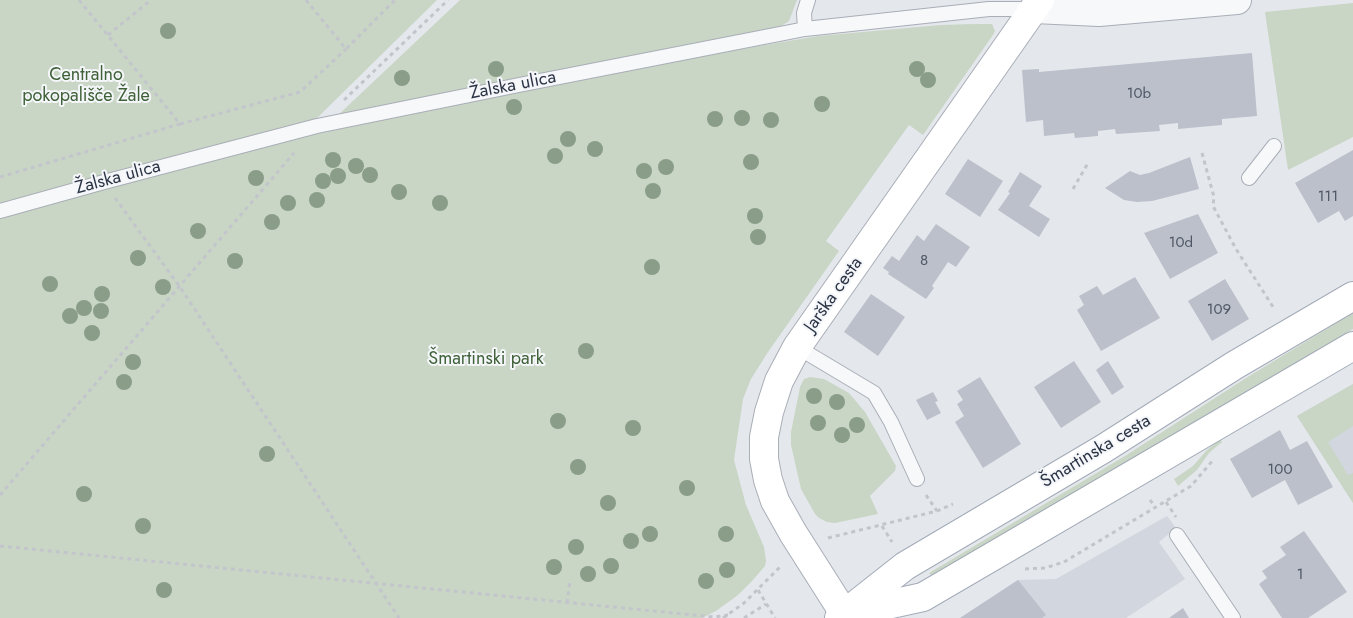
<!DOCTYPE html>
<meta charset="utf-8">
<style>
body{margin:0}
canvas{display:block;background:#e4e7ec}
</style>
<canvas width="1353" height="618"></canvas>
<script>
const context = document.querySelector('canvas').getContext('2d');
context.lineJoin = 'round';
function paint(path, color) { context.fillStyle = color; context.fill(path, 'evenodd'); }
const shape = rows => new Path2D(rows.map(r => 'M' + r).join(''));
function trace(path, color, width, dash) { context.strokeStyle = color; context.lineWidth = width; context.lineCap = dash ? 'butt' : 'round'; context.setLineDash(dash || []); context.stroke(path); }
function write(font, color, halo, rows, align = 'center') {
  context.font = font + ' Jost,sans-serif'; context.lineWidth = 4; context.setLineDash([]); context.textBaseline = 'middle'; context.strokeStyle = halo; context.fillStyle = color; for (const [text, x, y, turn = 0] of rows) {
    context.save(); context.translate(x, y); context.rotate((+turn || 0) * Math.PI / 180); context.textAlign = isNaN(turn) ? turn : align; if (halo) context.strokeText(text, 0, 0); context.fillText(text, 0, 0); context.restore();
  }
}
paint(shape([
 [1353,384,1353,503,1297,416],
 [1167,516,1176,528,1159,542,1185,579,1126,618,960,618,1018,580,1056,579]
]), '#d2d6de');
paint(shape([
 [0,0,437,0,314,121,0,205],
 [460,0,797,0,789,21,773,31,336,117],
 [1353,3,1353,137,1288,170,1265,12],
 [975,24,992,24,995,31,993,35,923,135,909,125,826,241,839,251,768,352,751,379,743,399,734,460,746,505,764,547,766,561,765,566,752,581,738,595,716,611,702,618,0,618,0,219,114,186,302,136,450,104,706,55,818,36,941,25],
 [1353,313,1353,329,932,576,929,573,1125,456,1246,378],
 [810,377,824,379,849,393,865,412,896,466,895,471,870,496,878,514,835,523,827,522,819,518,815,514,801,489,791,445,791,432,800,387,804,379],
 [1353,384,1353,426,1328,442,1348,475,1353,473,1353,503,1297,416],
 [1220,439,1222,442,1209,453,1197,470,1178,486,1174,479,1193,466,1207,450]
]), '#c9d6c5');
paint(shape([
 [1252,53,1257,116,1222,119,1222,125,1178,129,1178,123,1159,125,1160,131,1116,134,1115,129,1098,131,1098,136,1075,138,1074,133,1044,136,1043,120,1026,122,1022,70,1039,69,1039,72],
 [1353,150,1353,216,1345,221,1339,211,1318,223,1295,183],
 [1190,157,1199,189,1152,201,1137,202,1124,200,1105,188,1130,171,1140,175,1149,173],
 [968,159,1003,181,980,217,945,194],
 [1020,172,1042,186,1029,206,1050,219,1039,237,998,210,1010,193,1008,192],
 [1198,214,1218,253,1170,279,1144,233],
 [936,224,970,247,956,267,948,262,932,286,934,288,926,299,888,274,889,272,883,268,892,256,899,261,917,235,924,241],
 [1135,277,1160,318,1101,351,1077,310,1084,305,1079,296,1097,286,1103,295],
 [1225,279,1249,319,1212,341,1188,301],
 [871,294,905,317,878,356,844,332],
 [1074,361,1101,402,1061,428,1034,387],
 [1108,361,1124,387,1112,395,1096,370],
 [980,377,1021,444,983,468,955,422,964,416,957,404,963,400,957,391],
 [933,392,938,401,935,402,941,413,927,420,916,400],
 [1280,430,1290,450,1307,441,1333,487,1298,505,1285,480,1252,498,1230,459],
 [1304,531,1347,592,1308,618,1282,618,1259,584,1267,578,1262,571,1286,555,1280,547],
 [1018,580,1046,615,1042,618,960,618],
 [1183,608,1189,618,1169,618]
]), '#bbc0ca');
const lane = shape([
 [805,29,804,13,808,0],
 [1249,178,1274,146],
 [0,211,104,182,317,126,519,85,805,29,989,9,1034,9],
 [797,347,874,393,891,422,917,479],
 [1177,535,1233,618]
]);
const street = shape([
 [1034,9,1099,12,1237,0]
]);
const secondary = shape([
 [847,618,793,533,775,501,768,480,764,459,764,437,769,412,779,381,797,347,1040,0]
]);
const primary = shape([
 [851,613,923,597,1353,346],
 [839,618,905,566,1103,449,1235,365,1353,296]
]);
trace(lane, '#a9aeb7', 16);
trace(street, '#a9aeb7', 30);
trace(secondary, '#a9aeb7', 30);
trace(primary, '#a3abb8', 30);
trace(shape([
 [79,0,180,124,300,92,346,49],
 [306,0,346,49,395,0],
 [108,35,151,0],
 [344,100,448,0],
 [1202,153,1214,197,1213,206,1236,249,1275,310],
 [0,177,180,124],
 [1073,189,1088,163],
 [115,198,180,287,399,618],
 [0,495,294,153],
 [926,495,937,511],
 [1150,500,1156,508],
 [1166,502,1176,517],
 [882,526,892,542],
 [828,538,937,511,953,504],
 [0,546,714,617,728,615],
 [1025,569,1045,568,1064,562,1191,486,1214,459],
 [758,590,775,618],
 [567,603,570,581],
 [723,618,744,603,780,567],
 [744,618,766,604]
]), '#c2c5cb', 3, [4, 4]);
trace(lane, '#f7f8fa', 14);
trace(street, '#f7f8fa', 28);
trace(secondary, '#fff', 28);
trace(primary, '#fff', 28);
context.fillStyle = '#899d89';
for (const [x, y] of [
 [168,31],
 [496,69],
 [917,69],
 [402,78],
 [928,80],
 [822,104],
 [514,107],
 [742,118],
 [715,119],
 [771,120],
 [568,139],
 [595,149],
 [555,156],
 [333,160],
 [751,162],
 [356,166],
 [666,167],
 [644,171],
 [370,175],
 [338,176],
 [256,178],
 [323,181],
 [653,191],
 [399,192],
 [317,200],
 [288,203],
 [440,203],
 [755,216],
 [272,222],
 [198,231],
 [758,237],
 [138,258],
 [235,261],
 [652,267],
 [50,284],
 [163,287],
 [102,294],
 [84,308],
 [101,311],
 [70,316],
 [92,333],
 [586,351],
 [133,362],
 [124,382],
 [814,396],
 [837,402],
 [558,421],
 [818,423],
 [857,425],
 [633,428],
 [842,435],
 [267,454],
 [578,467],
 [687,488],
 [84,494],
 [608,503],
 [143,526],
 [650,534],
 [726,534],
 [631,541],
 [576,547],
 [611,566],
 [554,567],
 [727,570],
 [588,574],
 [706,581],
 [164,590]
]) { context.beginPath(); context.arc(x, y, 8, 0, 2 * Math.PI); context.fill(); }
write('15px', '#4f5766', null, [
 ["10b",1139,94],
 ["111",1328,197],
 ["10d",1181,243],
 ["8",924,261],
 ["109",1219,310],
 ["100",1280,470],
 ["1",1300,575]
]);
write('18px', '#3f6138', '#f4f6f9', [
 ["Centralno",86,76],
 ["pokopališče Žale",86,97],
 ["Šmartinski park",486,360]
]);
write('18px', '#2b3445', '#f4f6f9', [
 ["Žalska ulica",513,86,-11],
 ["Žalska ulica",118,178,-15],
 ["Jarška cesta",834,295,-55],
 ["Šmartinska cesta",1096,452,-31]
]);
</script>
